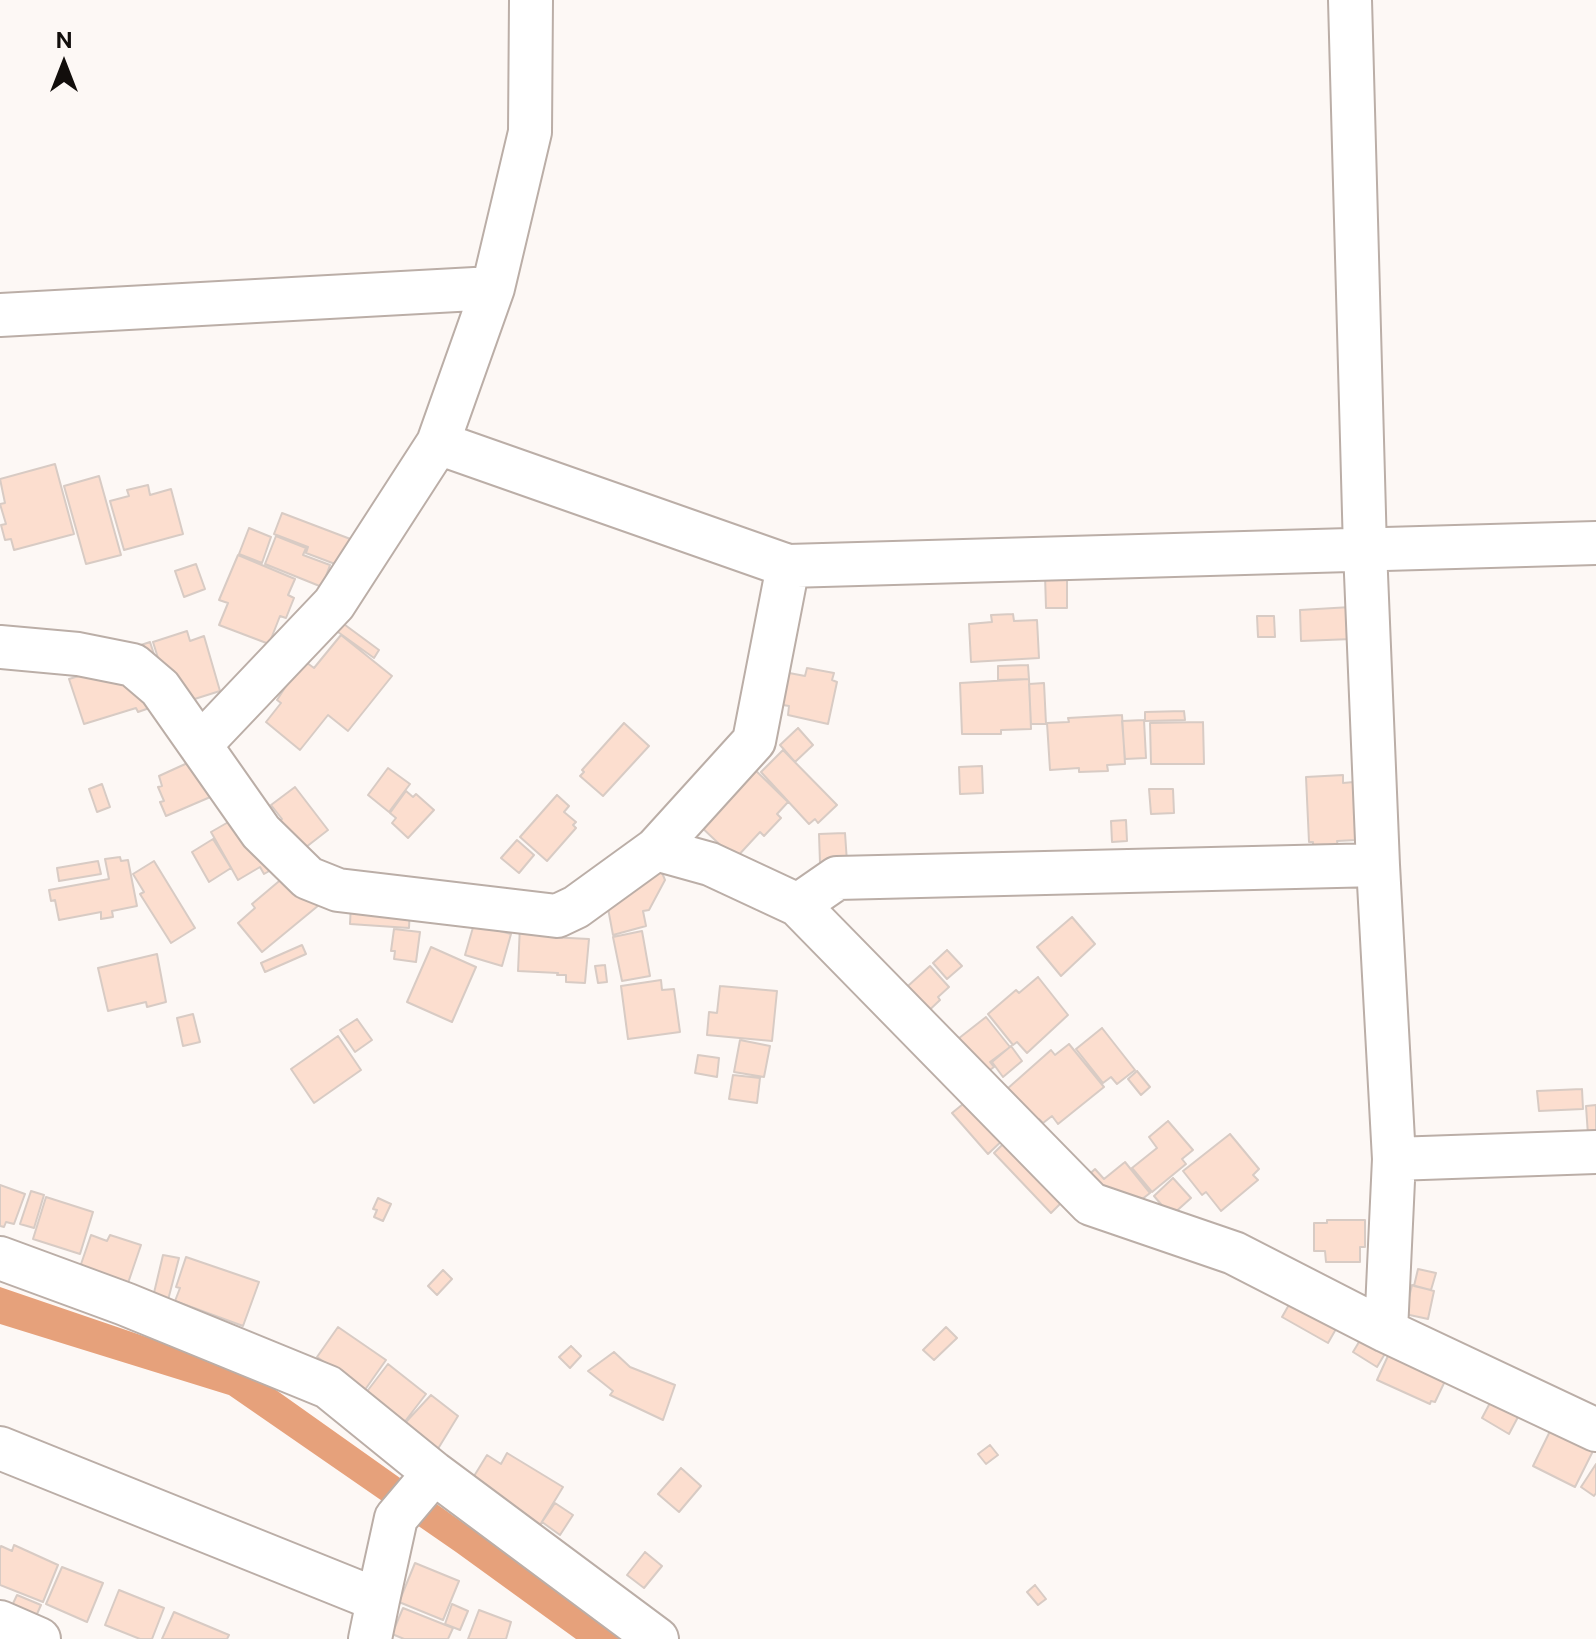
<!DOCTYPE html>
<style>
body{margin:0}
#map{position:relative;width:1596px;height:1639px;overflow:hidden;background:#fdf8f5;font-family:"Public Sans",sans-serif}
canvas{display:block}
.north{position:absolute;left:24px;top:24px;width:80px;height:80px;-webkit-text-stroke:6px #fdf8f5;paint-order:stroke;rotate:0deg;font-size:22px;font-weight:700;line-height:32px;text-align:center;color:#120e0c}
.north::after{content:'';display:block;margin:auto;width:28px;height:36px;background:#120e0c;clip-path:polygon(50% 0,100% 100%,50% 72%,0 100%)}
</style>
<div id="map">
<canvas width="1596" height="1639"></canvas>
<div class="north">N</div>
</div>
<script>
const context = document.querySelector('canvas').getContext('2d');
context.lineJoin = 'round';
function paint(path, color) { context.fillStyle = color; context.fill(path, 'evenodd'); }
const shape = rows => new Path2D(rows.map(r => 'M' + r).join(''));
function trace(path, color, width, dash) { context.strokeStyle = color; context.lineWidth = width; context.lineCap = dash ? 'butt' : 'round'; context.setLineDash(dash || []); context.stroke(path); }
paint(shape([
 [0,1287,252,1373,627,1639,576,1639,456,1552,229,1395,0,1324]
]), '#e6a17b');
const building = shape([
 [55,464,74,534,14,550,11,539,5,540,1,525,6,524,0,504,5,503,0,479,55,464],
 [99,476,121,555,86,564,64,486,99,476],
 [148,485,150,495,171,489,183,534,124,550,110,501,129,496,127,490,148,485],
 [282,513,353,540,343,567,306,553,308,547,274,534,282,513],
 [249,528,271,537,262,563,239,554,249,528],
 [276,536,306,548,303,555,330,565,322,587,265,564,276,536],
 [238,555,295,579,288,595,294,598,286,618,280,616,269,644,219,625,228,603,219,600,238,555],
 [196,564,205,589,184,597,175,571,196,564],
 [1045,575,1067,575,1067,608,1046,608,1045,575],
 [1351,607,1352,639,1301,641,1300,610,1351,607],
 [1013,614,1014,621,1037,620,1039,658,971,662,969,624,992,622,991,615,1013,614],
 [1257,616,1274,616,1275,637,1258,637,1257,616],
 [337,619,379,650,374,658,331,627,337,619],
 [187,631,190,641,204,636,220,691,185,702,168,690,153,642,187,631],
 [341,635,392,676,348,731,328,715,300,750,266,722,281,703,277,700,303,660,314,668,341,635],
 [150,642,168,697,158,705,138,712,136,708,84,724,69,679,95,671,117,653,150,642],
 [1028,665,1029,679,998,680,998,666,1028,665],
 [807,668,834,673,832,680,837,682,828,724,788,715,789,706,777,704,784,672,805,676,807,668],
 [1029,679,1031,729,1001,730,1001,734,962,734,960,683,1029,679],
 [1044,683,1046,724,1031,724,1029,684,1044,683],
 [1184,711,1185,720,1145,721,1145,712,1184,711],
 [1122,715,1125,764,1107,765,1108,771,1079,772,1079,768,1050,770,1047,723,1069,722,1068,718,1122,715],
 [1144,720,1146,758,1125,759,1122,721,1144,720],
 [1203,722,1204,764,1151,764,1150,723,1203,722],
 [624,723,649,746,603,796,580,776,584,772,582,770,624,723],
 [798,728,813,745,795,762,780,745,798,728],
 [783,750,837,805,818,823,815,819,809,824,761,772,783,750],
 [205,755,222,792,166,816,160,802,164,801,158,787,162,786,159,776,205,755],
 [750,765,788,802,777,814,781,818,764,836,760,832,735,859,696,822,750,765],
 [982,766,983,793,960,794,959,767,982,766],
 [388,768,410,784,389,812,368,795,388,768],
 [1343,775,1343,783,1354,782,1356,840,1337,841,1338,847,1313,848,1313,842,1309,842,1306,777,1343,775],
 [102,784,110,807,97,812,89,789,102,784],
 [295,787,328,830,301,851,279,822,282,819,271,805,295,787],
 [1149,789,1173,789,1174,813,1151,814,1149,789],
 [406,791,413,797,416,794,434,810,408,838,392,823,396,818,390,813,406,791],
 [557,795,569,806,564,812,576,822,573,825,576,828,547,861,520,837,557,795],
 [265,801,292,848,285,862,264,874,260,867,238,880,211,832,265,801],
 [1126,820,1127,841,1112,842,1111,821,1126,820],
 [845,833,847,862,820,863,819,834,845,833],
 [213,839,231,868,209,882,192,852,213,839],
 [517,840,534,855,519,873,501,858,517,840],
 [120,857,121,861,128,860,137,906,112,911,113,917,101,919,101,912,59,920,55,900,51,901,49,890,109,879,105,859,120,857],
 [98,861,101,874,59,881,57,868,98,861],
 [154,861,195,928,171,943,140,894,144,892,133,874,154,861],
 [658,863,665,880,649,910,643,911,646,926,613,935,604,887,658,863],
 [297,866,319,905,262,952,238,923,255,908,252,904,297,866],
 [351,903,410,907,409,928,350,924,351,903],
 [1072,917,1095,944,1061,976,1037,947,1072,917],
 [474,924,511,934,502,966,465,955,474,924],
 [520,925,550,927,550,937,589,939,585,983,566,982,566,975,557,975,558,973,518,971,520,925],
 [394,929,420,932,416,962,394,959,395,951,391,951,394,929],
 [642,931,650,976,622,981,613,937,642,931],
 [302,945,306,954,265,972,261,963,302,945],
 [431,947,476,967,452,1022,407,1002,431,947],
 [947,950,962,966,947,979,933,963,947,950],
 [157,954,166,1002,147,1007,146,1002,108,1011,98,968,157,954],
 [605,965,607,982,598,983,595,966,605,965],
 [930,966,949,987,938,997,940,1000,920,1019,898,995,930,966],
 [1038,977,1068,1015,1027,1053,1017,1042,1013,1045,988,1014,1016,990,1019,993,1038,977],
 [661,980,662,990,674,989,680,1032,628,1039,621,986,661,980],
 [720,986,777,991,772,1041,707,1035,709,1012,717,1013,720,986],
 [193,1014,200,1042,183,1046,177,1018,193,1014],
 [986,1017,1010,1047,990,1062,994,1067,976,1080,949,1046,986,1017],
 [357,1019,372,1040,355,1052,340,1030,357,1019],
 [1102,1028,1135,1070,1117,1084,1111,1077,1103,1083,1076,1049,1102,1028],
 [338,1036,361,1070,314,1103,291,1069,338,1036],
 [740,1040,770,1046,764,1077,734,1072,740,1040],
 [1069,1044,1104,1087,1058,1124,1052,1116,1043,1123,1039,1119,1025,1130,998,1097,1051,1050,1055,1055,1069,1044],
 [1011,1046,1022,1061,1003,1077,992,1062,1011,1046],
 [698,1055,719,1058,717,1077,695,1073,698,1055],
 [1137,1071,1150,1087,1141,1095,1128,1079,1137,1071],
 [733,1075,760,1078,757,1103,729,1099,733,1075],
 [1582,1089,1583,1109,1539,1111,1537,1091,1582,1089],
 [963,1104,972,1113,980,1106,1007,1136,988,1154,952,1113,963,1104],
 [1596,1105,1596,1134,1588,1135,1586,1106,1596,1105],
 [1168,1121,1193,1150,1182,1159,1186,1164,1152,1192,1132,1168,1157,1148,1149,1137,1168,1121],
 [1230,1134,1259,1169,1253,1175,1258,1180,1221,1211,1206,1192,1202,1195,1183,1171,1230,1134],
 [1010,1137,1069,1195,1051,1213,994,1153,1010,1137],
 [1125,1162,1150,1193,1128,1210,1080,1183,1095,1169,1104,1179,1125,1162],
 [1173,1178,1191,1198,1171,1216,1154,1196,1173,1178],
 [0,1185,25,1194,14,1224,6,1222,4,1227,0,1226,0,1185],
 [31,1191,44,1195,34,1228,20,1224,31,1191],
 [46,1197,93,1212,80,1254,33,1239,46,1197],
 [378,1198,391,1204,383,1221,374,1217,377,1210,373,1209,378,1198],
 [1327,1220,1365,1220,1365,1247,1360,1247,1360,1262,1326,1262,1325,1251,1314,1251,1314,1223,1327,1223,1327,1220],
 [91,1235,107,1241,110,1235,141,1245,127,1286,79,1270,91,1235],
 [163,1255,179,1258,168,1300,153,1297,163,1255],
 [186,1257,259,1282,243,1326,175,1301,180,1288,176,1287,186,1257],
 [1418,1269,1436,1273,1431,1290,1414,1286,1418,1269],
 [443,1270,452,1279,437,1295,428,1286,443,1270],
 [1412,1285,1434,1291,1428,1319,1405,1314,1412,1285],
 [1294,1296,1340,1322,1328,1343,1282,1317,1294,1296],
 [338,1327,386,1360,362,1394,349,1379,317,1357,338,1327],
 [946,1327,957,1338,934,1360,923,1350,946,1327],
 [1365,1332,1389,1347,1377,1367,1353,1352,1365,1332],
 [571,1346,581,1356,570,1368,559,1357,571,1346],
 [1392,1347,1446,1379,1435,1402,1431,1401,1430,1404,1377,1380,1392,1347],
 [614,1352,630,1367,675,1385,663,1420,610,1395,613,1391,588,1371,614,1352],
 [388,1364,426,1394,403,1424,365,1394,388,1364],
 [431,1395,458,1416,436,1452,405,1423,431,1395],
 [1491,1401,1518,1417,1509,1434,1482,1418,1491,1401],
 [1554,1423,1596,1445,1575,1487,1533,1466,1554,1423],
 [990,1445,998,1455,986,1464,978,1454,990,1445],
 [507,1453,563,1487,540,1525,471,1481,487,1455,501,1464,507,1453],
 [1596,1464,1596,1493,1594,1496,1581,1487,1596,1464],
 [681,1468,701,1486,679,1512,658,1494,681,1468],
 [555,1503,573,1515,560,1535,542,1522,555,1503],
 [14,1545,58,1565,43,1602,0,1585,0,1549,1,1546,12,1551,14,1545],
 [645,1552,662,1566,644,1588,627,1575,645,1552],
 [415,1563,459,1581,443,1620,399,1602,415,1563],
 [62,1567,103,1583,87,1622,46,1604,62,1567],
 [1035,1585,1046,1599,1038,1605,1027,1592,1035,1585],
 [119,1590,164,1608,152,1639,140,1639,105,1625,119,1590],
 [17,1595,41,1605,33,1623,9,1612,17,1595],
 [452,1604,468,1611,460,1630,445,1624,452,1604],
 [403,1608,453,1628,448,1639,404,1639,392,1634,403,1608],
 [479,1610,511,1622,506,1639,468,1639,479,1610],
 [174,1612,229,1635,227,1639,162,1639,174,1612]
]);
paint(building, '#fcdecf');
trace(building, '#d8cbc4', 2);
const minor = shape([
 [1350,0,1365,550,1378,865,1394,1159,1386,1331],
 [0,315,493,288],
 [438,443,788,566,1596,543],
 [0,647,78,654,133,665,160,688,261,832,308,878,338,890,557,916,576,907,656,849,754,741,788,566],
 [200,745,334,604,438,443,493,288,530,132,531,0],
 [656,849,710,864,798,905,1091,1204,1234,1253,1386,1331,1596,1430],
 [798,905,837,878,1378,865],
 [1394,1159,1596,1152],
 [0,1258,125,1304,328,1387,434,1473,657,1639],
 [0,1448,378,1600,396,1518,434,1473],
 [0,1622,39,1639],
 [370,1639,378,1600]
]);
trace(minor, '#bbaea7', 46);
trace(minor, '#fff', 42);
</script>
